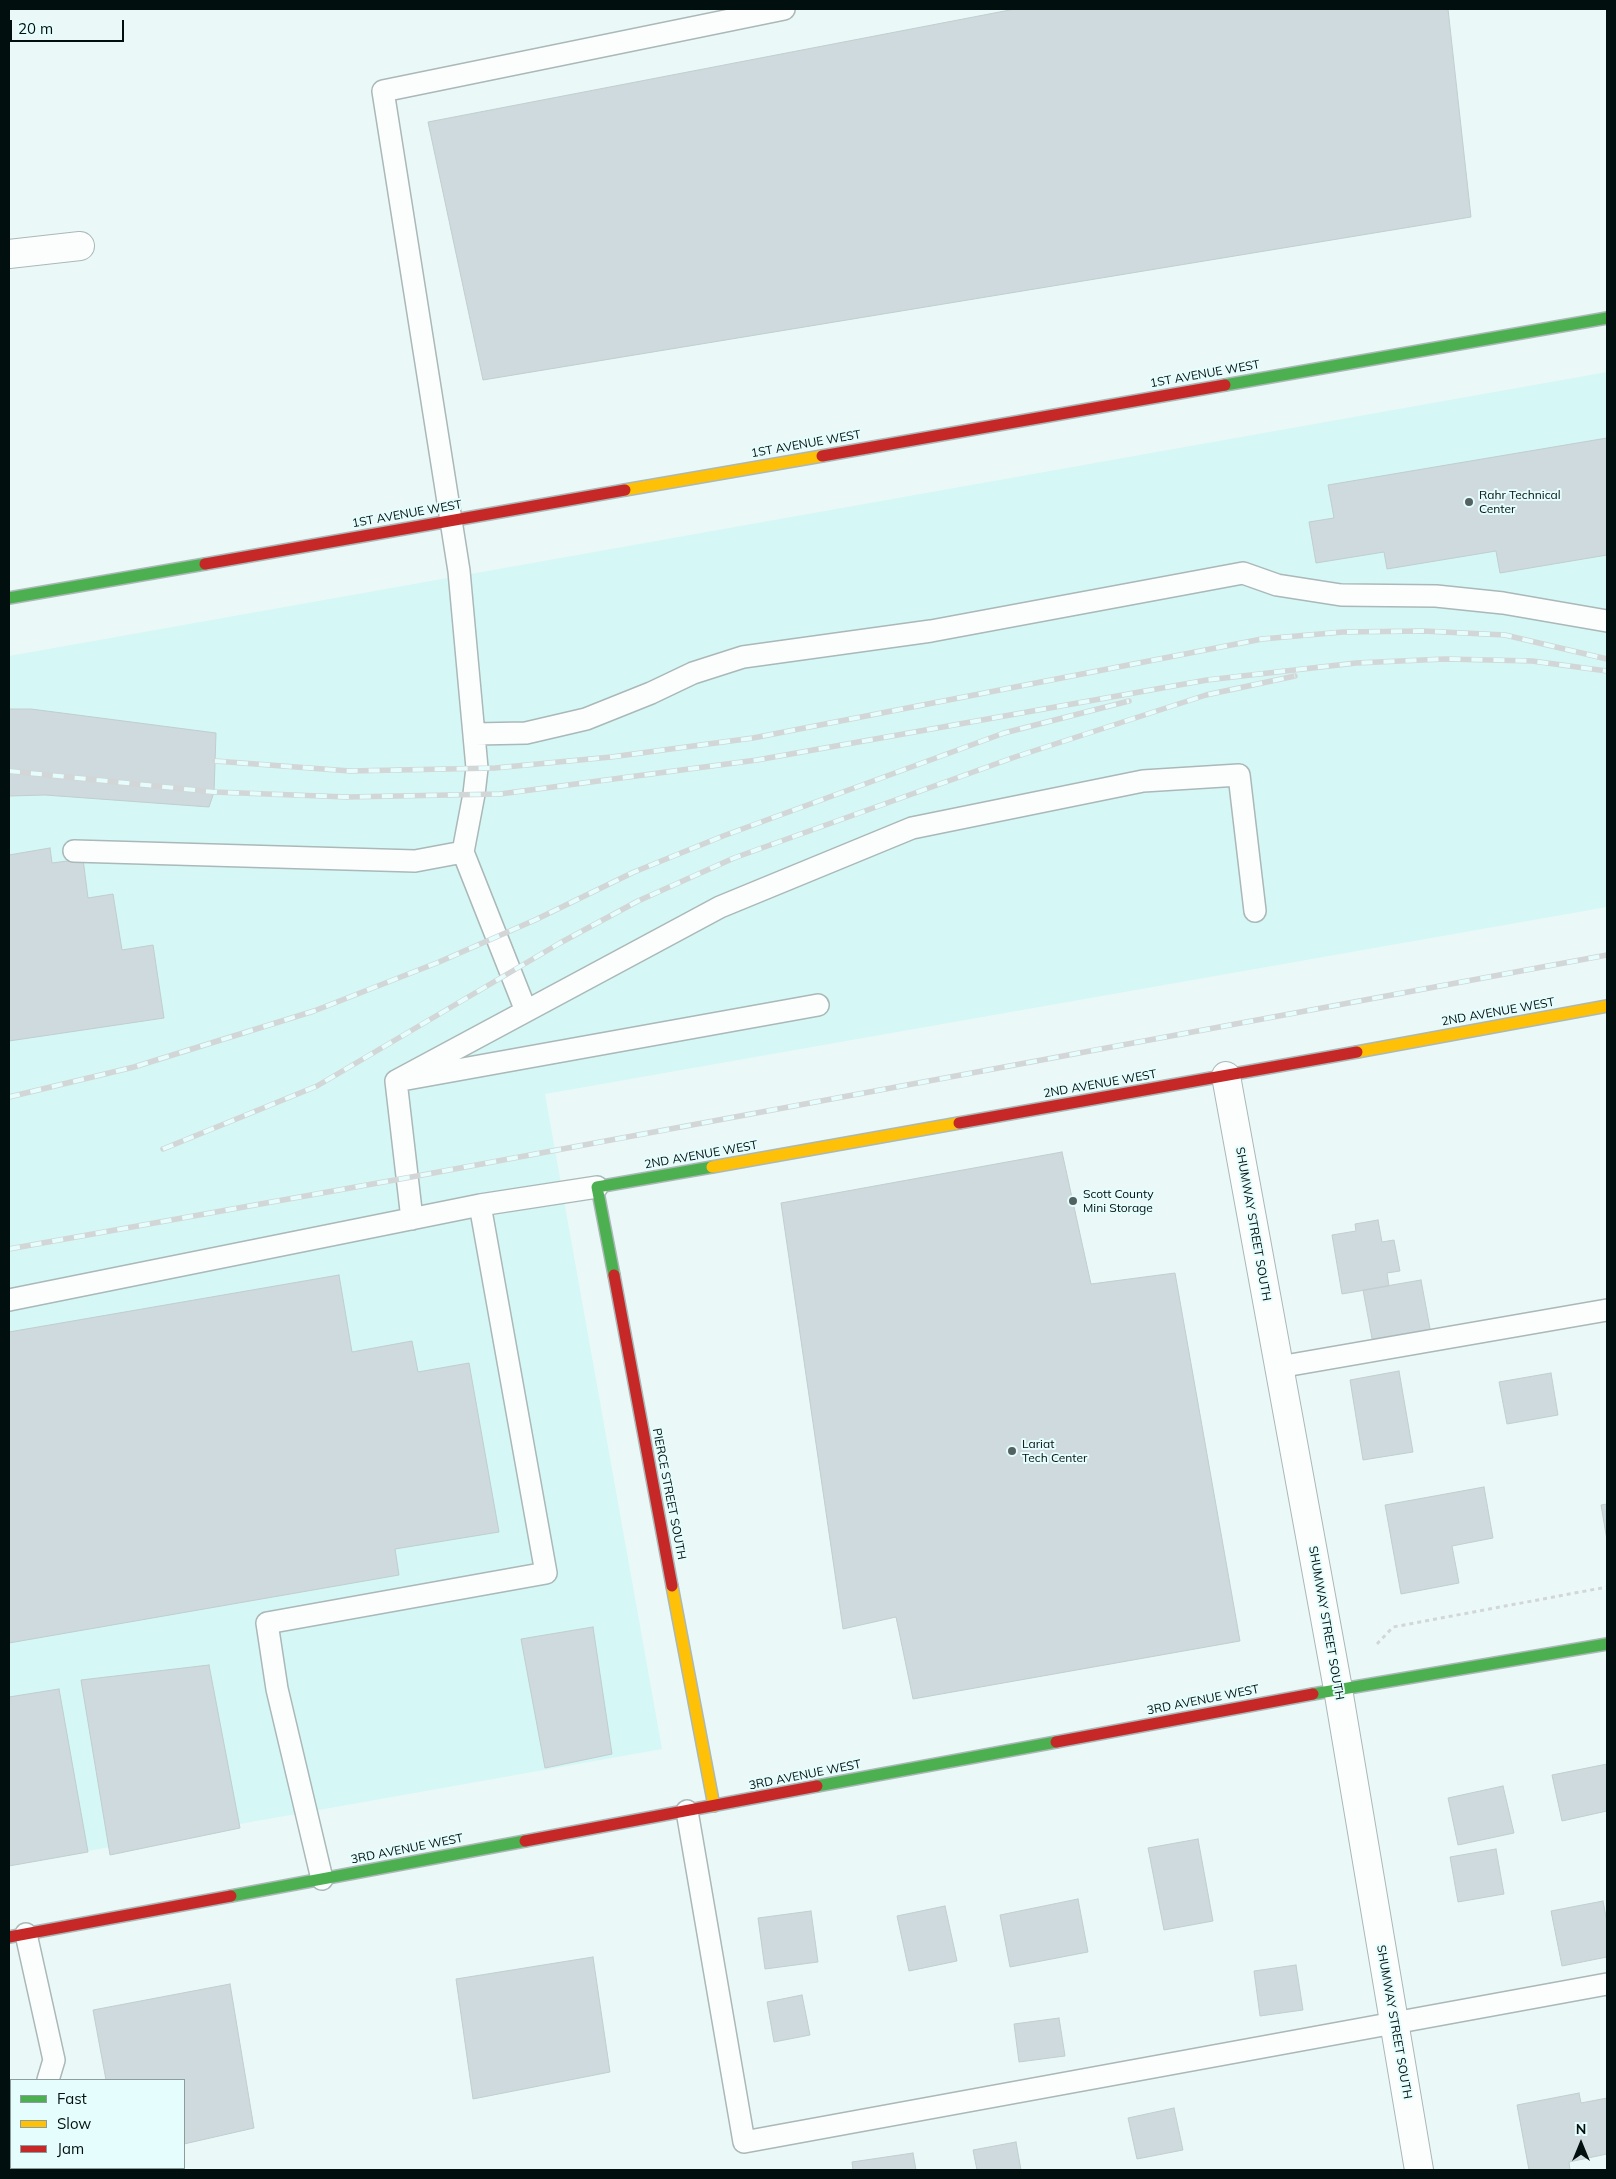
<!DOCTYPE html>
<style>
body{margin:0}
#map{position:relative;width:1616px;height:2179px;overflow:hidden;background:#ebf8f8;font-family:Mulish,sans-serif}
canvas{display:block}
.frame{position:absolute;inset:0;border:10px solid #020f0f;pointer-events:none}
.legend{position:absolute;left:10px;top:2079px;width:175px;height:90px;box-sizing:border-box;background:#e5fefd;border:1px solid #8a9e9e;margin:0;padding:6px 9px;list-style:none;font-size:15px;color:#020f0f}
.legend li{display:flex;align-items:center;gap:10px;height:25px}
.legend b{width:25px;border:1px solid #8a9e9e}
.north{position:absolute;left:1556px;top:2119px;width:50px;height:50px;-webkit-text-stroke:4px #e5fefd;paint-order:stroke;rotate:0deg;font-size:14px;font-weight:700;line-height:20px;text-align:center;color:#020f0f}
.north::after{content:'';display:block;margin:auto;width:18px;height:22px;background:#020f0f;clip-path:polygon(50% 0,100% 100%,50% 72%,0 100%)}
.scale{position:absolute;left:10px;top:20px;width:114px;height:22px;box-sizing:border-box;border:2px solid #020f0f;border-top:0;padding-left:6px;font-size:15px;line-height:18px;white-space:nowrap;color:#020f0f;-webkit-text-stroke:4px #e5fefd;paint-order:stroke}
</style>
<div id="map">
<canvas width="1616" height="2179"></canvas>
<div class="frame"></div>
<ul class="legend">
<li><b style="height:6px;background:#4caf50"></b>Fast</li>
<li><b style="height:6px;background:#ffc107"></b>Slow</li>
<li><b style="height:6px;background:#c62828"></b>Jam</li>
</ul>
<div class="north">N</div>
<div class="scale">20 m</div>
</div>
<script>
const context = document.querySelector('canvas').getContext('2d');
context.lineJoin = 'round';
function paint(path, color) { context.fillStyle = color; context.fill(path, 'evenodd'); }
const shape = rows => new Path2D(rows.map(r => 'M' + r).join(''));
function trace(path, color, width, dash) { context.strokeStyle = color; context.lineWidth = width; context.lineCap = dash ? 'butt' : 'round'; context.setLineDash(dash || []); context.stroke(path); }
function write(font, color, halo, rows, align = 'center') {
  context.font = font + ' Mulish,sans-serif'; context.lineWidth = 4; context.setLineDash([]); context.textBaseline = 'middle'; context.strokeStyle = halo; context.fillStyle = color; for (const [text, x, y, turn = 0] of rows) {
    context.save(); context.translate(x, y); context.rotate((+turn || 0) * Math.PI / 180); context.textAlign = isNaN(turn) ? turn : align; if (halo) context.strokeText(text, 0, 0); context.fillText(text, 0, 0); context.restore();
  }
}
paint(shape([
 [1607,372,1607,907,545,1094,662,1749,9,1865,9,656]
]), '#d5f7f6');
const building = shape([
 [1015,9,1448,9,1471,217,483,380,428,122,1015,9],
 [1607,438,1607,555,1500,573,1496,551,1387,569,1384,552,1316,563,1309,522,1334,518,1328,485,1607,438],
 [9,709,31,709,216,733,214,792,209,807,45,795,9,796,9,709],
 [50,848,52,863,83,859,88,898,113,894,122,950,153,945,164,1018,9,1041,9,855,50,848],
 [1062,1152,1091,1284,1175,1273,1240,1641,913,1699,896,1617,843,1629,781,1203,1062,1152],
 [1378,1220,1382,1242,1394,1240,1400,1271,1387,1273,1389,1286,1342,1294,1332,1235,1356,1231,1355,1224,1378,1220],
 [339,1275,352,1352,412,1341,418,1372,469,1363,499,1532,395,1549,399,1575,9,1643,9,1332,339,1275],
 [1421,1280,1431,1334,1373,1344,1363,1290,1421,1280],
 [1399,1371,1413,1452,1363,1460,1350,1380,1399,1371],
 [1551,1373,1558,1415,1507,1424,1499,1382,1551,1373],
 [1484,1487,1493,1538,1452,1546,1459,1583,1401,1594,1385,1505,1484,1487],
 [1607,1504,1607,1540,1601,1505,1607,1504],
 [593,1627,612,1754,545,1768,521,1639,593,1627],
 [209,1665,240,1828,110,1855,81,1680,209,1665],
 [59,1689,88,1852,9,1866,9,1697,59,1689],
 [1607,1764,1607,1811,1562,1821,1552,1775,1607,1764],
 [1503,1786,1514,1833,1458,1845,1448,1798,1503,1786],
 [1198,1839,1213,1921,1164,1930,1148,1848,1198,1839],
 [1496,1849,1504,1894,1458,1902,1450,1857,1496,1849],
 [1078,1899,1088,1952,1010,1967,1000,1915,1078,1899],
 [1603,1901,1607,1922,1607,1957,1562,1966,1551,1911,1603,1901],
 [945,1906,957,1961,909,1971,897,1916,945,1906],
 [811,1911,818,1962,765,1969,758,1918,811,1911],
 [593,1957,610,2072,473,2099,456,1979,593,1957],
 [1296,1965,1303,2010,1260,2016,1254,1971,1296,1965],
 [230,1984,254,2128,184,2144,184,2080,106,2080,93,2010,230,1984],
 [802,1995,810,2035,774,2042,767,2002,802,1995],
 [1059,2018,1065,2056,1019,2062,1014,2024,1059,2018],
 [1579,2093,1581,2103,1607,2098,1607,2157,1607,2154,1569,2162,1570,2170,1529,2170,1517,2105,1579,2093],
 [1174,2108,1183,2150,1137,2159,1128,2118,1174,2108],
 [1016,2142,1021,2170,977,2170,973,2150,1016,2142],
 [913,2153,916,2170,853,2170,852,2162,913,2153]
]);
paint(building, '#cedadd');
trace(building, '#c1ced0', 1);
const lane = shape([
 [475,734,526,733,586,719,651,693,693,673,743,657,931,631,1243,573,1277,585,1341,595,1436,596,1503,603,1607,621],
 [74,851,415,861,463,852,474,794,477,768,459,571,383,91,784,9],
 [463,852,526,1011],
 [396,1081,720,907,912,828,1143,781,1239,775,1255,911],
 [412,1219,396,1081,818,1005],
 [9,1300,480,1205],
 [1279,1367,1607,1310],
 [687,1811,744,2142,1607,1984],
 [322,1879,277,1689,267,1623,546,1573,480,1205,597,1187],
 [26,1934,54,2060,48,2080],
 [22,2170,23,2168]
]);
const street = shape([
 [9,254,80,246],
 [1226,1076,1338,1689,1419,2170]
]);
const fast = shape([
 [1225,385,1607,318],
 [9,598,205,564],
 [614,1275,597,1187,712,1167],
 [1313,1694,1607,1644],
 [817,1786,1056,1742],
 [231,1896,525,1841]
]);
const slow = shape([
 [625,490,822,456],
 [1357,1052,1607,1006],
 [712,1167,959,1123],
 [672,1586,714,1806]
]);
const jam = shape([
 [822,456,1225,385],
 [205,564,625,490],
 [959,1123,1357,1052],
 [614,1275,672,1586],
 [1056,1742,1313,1694],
 [525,1841,817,1786],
 [9,1937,231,1896]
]);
trace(lane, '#aab8b7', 24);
trace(street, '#aab8b7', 30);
trace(fast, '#aab8b7', 14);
trace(slow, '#aab8b7', 14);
trace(jam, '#aab8b7', 14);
trace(shape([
 [1377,1644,1393,1627,1607,1587]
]), '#d2d6d6', 3, [4, 4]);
trace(lane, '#fcfefe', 21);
trace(street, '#fcfefe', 28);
trace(fast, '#4caf50', 11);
trace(slow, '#ffc107', 11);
trace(jam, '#c62828', 11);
const rail = shape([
 [215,761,350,771,495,768,611,757,753,738,1262,639,1343,632,1423,631,1505,635,1607,659],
 [9,771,214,792,347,797,500,794,757,760,1207,680,1356,663,1445,659,1532,661,1607,671],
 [9,1097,134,1067,314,1011,439,962,535,920,634,872,723,836,1004,733,1129,701],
 [163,1149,317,1086,560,943,638,901,734,858,1015,757,1206,695,1295,676],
 [9,1249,417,1176,1607,955]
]);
trace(rail, '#d2d6d6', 5.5);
trace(rail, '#e5fefd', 4, [11]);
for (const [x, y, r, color] of [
 [1469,502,5,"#546161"],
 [1073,1201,5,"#546161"],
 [1012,1451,5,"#546161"]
]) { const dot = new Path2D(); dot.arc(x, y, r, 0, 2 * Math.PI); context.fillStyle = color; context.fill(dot); trace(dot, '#e5fefd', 2); }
write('12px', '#020f0f', '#e5fefd', [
 ["1ST AVENUE WEST",1205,374,-10],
 ["1ST AVENUE WEST",806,444,-10],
 ["1ST AVENUE WEST",407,514,-10],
 ["2ND AVENUE WEST",1498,1012,-10],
 ["2ND AVENUE WEST",1100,1084,-10],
 ["2ND AVENUE WEST",701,1155,-10],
 ["SHUMWAY STREET SOUTH",1253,1224,80],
 ["PIERCE STREET SOUTH",669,1494,79],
 ["SHUMWAY STREET SOUTH",1326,1623,80],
 ["3RD AVENUE WEST",1203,1700,-11],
 ["3RD AVENUE WEST",805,1775,-11],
 ["3RD AVENUE WEST",407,1849,-11],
 ["SHUMWAY STREET SOUTH",1394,2022,80]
]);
write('12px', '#020f0f', '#e5fefd', [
 ["Rahr Technical",1479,495],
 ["Center",1479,509],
 ["Scott County",1083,1194],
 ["Mini Storage",1083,1208],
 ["Lariat",1022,1444],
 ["Tech Center",1022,1458]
], 'left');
</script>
